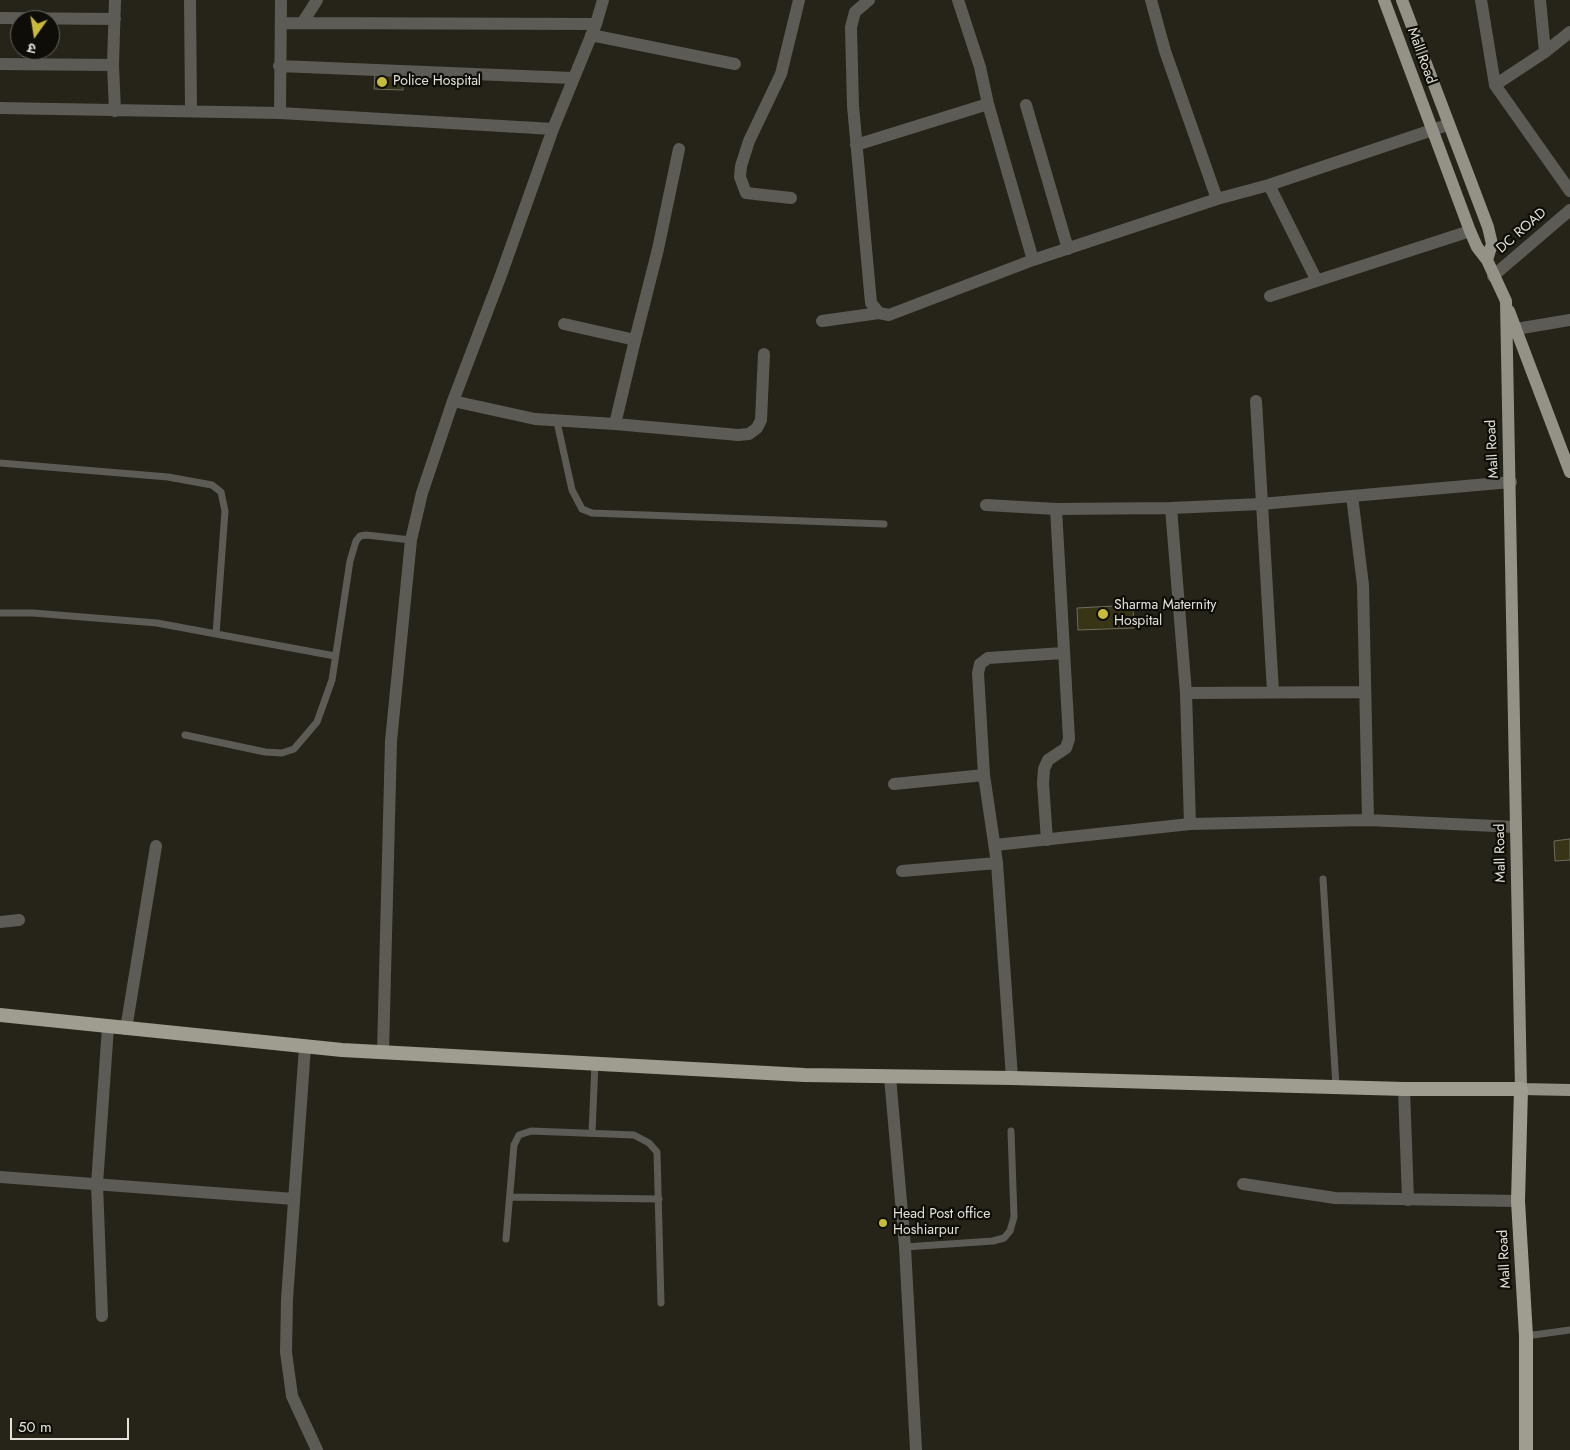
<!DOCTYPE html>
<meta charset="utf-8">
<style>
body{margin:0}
#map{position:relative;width:1570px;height:1450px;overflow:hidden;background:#262419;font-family:Jost,"Noto Sans Devanagari",sans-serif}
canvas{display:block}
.north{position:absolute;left:10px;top:10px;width:50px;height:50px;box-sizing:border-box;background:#0e0d08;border:1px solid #63625c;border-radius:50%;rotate:193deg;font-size:14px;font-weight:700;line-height:20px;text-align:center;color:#e3e2da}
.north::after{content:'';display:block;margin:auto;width:18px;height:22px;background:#c9ba3a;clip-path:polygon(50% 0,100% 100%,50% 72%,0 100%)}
.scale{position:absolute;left:10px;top:1418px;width:119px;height:22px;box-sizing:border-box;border:2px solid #e3e2da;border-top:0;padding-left:6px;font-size:15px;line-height:18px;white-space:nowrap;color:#e3e2da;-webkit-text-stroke:4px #0e0d08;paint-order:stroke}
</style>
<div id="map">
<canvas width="1570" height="1450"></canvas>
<div class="north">उ</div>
<div class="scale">50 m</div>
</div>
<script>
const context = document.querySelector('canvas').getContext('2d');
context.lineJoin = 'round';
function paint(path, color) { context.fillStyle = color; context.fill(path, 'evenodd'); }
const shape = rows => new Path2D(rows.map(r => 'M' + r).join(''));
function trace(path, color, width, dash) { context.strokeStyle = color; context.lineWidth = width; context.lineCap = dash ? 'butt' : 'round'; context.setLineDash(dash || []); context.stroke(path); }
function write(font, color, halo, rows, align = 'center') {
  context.font = font + ' Jost,sans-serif'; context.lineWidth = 4.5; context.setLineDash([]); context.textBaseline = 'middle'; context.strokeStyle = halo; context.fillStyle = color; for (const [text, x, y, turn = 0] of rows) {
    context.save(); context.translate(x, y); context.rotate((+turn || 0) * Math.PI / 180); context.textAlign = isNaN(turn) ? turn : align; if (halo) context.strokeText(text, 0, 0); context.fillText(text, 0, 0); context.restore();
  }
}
const building = shape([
 [375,74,404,76,403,90,374,89,375,74],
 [1133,605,1134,628,1078,630,1077,608,1133,605],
 [1570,839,1570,860,1555,861,1554,841,1570,839]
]);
paint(building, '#383416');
trace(building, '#6e6d5f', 1);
trace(shape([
 [557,422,572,490,582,509,592,513,884,524],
 [0,463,168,477,212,485,221,492,225,511,216,634],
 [0,613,33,613,157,623,335,656],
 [185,735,265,752,282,753,294,749,317,722,332,680,350,561,356,541,360,536,366,535,411,540],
 [1323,879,1336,1086],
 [592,1133,595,1063],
 [510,1197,659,1199],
 [506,1239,514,1145,519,1135,531,1131,634,1135,649,1143,657,1152,661,1303],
 [905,1247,993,1241,1004,1238,1010,1231,1014,1217,1011,1131],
 [1526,1336,1570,1330]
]), '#5c5b55', 7);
trace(shape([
 [115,0,113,65,115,111],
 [190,0,191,111],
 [869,0,855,12,851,27,853,106,871,303,879,313,889,315,1033,260,1217,199,1165,51,1151,0],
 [958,0,980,67,988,104,1033,260],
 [1481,0,1495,85,1570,191],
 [1540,0,1545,52],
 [0,18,115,19],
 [303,22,317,0],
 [281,23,596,24],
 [591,35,735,64],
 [0,64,113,65],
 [279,66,572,78],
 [1495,85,1545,52,1570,32],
 [1026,105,1068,249],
 [0,108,280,113,553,129],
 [280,113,281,0],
 [856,145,988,104],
 [1269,185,1317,281],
 [791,198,746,193,740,177,741,166,749,141,781,74,799,0],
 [1217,199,1269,185,1447,125],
 [1270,296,1470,231],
 [822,321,879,313],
 [1516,329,1570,320],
 [635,340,658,249,679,149],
 [453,401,535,419,615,424,635,340,564,324],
 [1256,401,1273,692],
 [615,424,738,435,749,434,757,428,761,420,764,354],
 [1352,496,1363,585,1368,820],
 [986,505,1056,509,1171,508,1261,504,1511,482],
 [1171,508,1186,693,1190,824],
 [1186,693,1364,692],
 [894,784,984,775],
 [1047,840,1043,783,1044,769,1048,760,1066,748,1069,739,1056,509],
 [995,845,1190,824,1368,820,1516,827],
 [902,871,997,863],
 [0,922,19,920],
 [126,1029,156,846],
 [305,1047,287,1299,286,1352,292,1396,317,1450],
 [383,1052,391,741,411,540,422,493,453,401,501,275,553,129,596,24,603,0],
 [890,1077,905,1247,916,1450],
 [1012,1078,997,863,984,775,978,673,980,664,988,658,1063,653],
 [1404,1089,1408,1200],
 [0,1177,294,1199],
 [1243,1184,1335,1198,1518,1201],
 [102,1316,97,1184,108,1027]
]), '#5c5b55', 12);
trace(shape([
 [1493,276,1570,210]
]), '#5c5b55', 12);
trace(shape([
 [1384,0,1470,231,1477,247,1487,260,1506,301,1521,1089,1570,1090],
 [1402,0,1488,227,1492,244,1487,260],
 [1509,311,1570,472]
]), '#949286', 12);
trace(shape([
 [0,1015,342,1050,804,1075,1012,1078,1404,1089,1521,1089,1518,1201,1526,1336,1526,1450]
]), '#9f9d90', 14);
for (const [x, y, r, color] of [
 [382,82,6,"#c9ba3a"],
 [1103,614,6,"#c9ba3a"],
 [883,1223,5,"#c9ba3a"]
]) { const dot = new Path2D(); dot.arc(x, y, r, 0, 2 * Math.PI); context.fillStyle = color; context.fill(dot); trace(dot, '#0e0d08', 2); }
write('14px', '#e3e2da', '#0e0d08', [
 ["Mall Road",1421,56,70],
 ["DC ROAD",1522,231,-41],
 ["Mall Road",1493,449,-93],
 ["Mall Road",1501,853,-91],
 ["Mall Road",1505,1259,-93]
]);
write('14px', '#e3e2da', '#0e0d08', [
 ["Police Hospital",393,82],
 ["Sharma Maternity",1114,606],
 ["Hospital",1114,622],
 ["Head Post office",893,1215],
 ["Hoshiarpur",893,1231]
], 'left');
</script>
